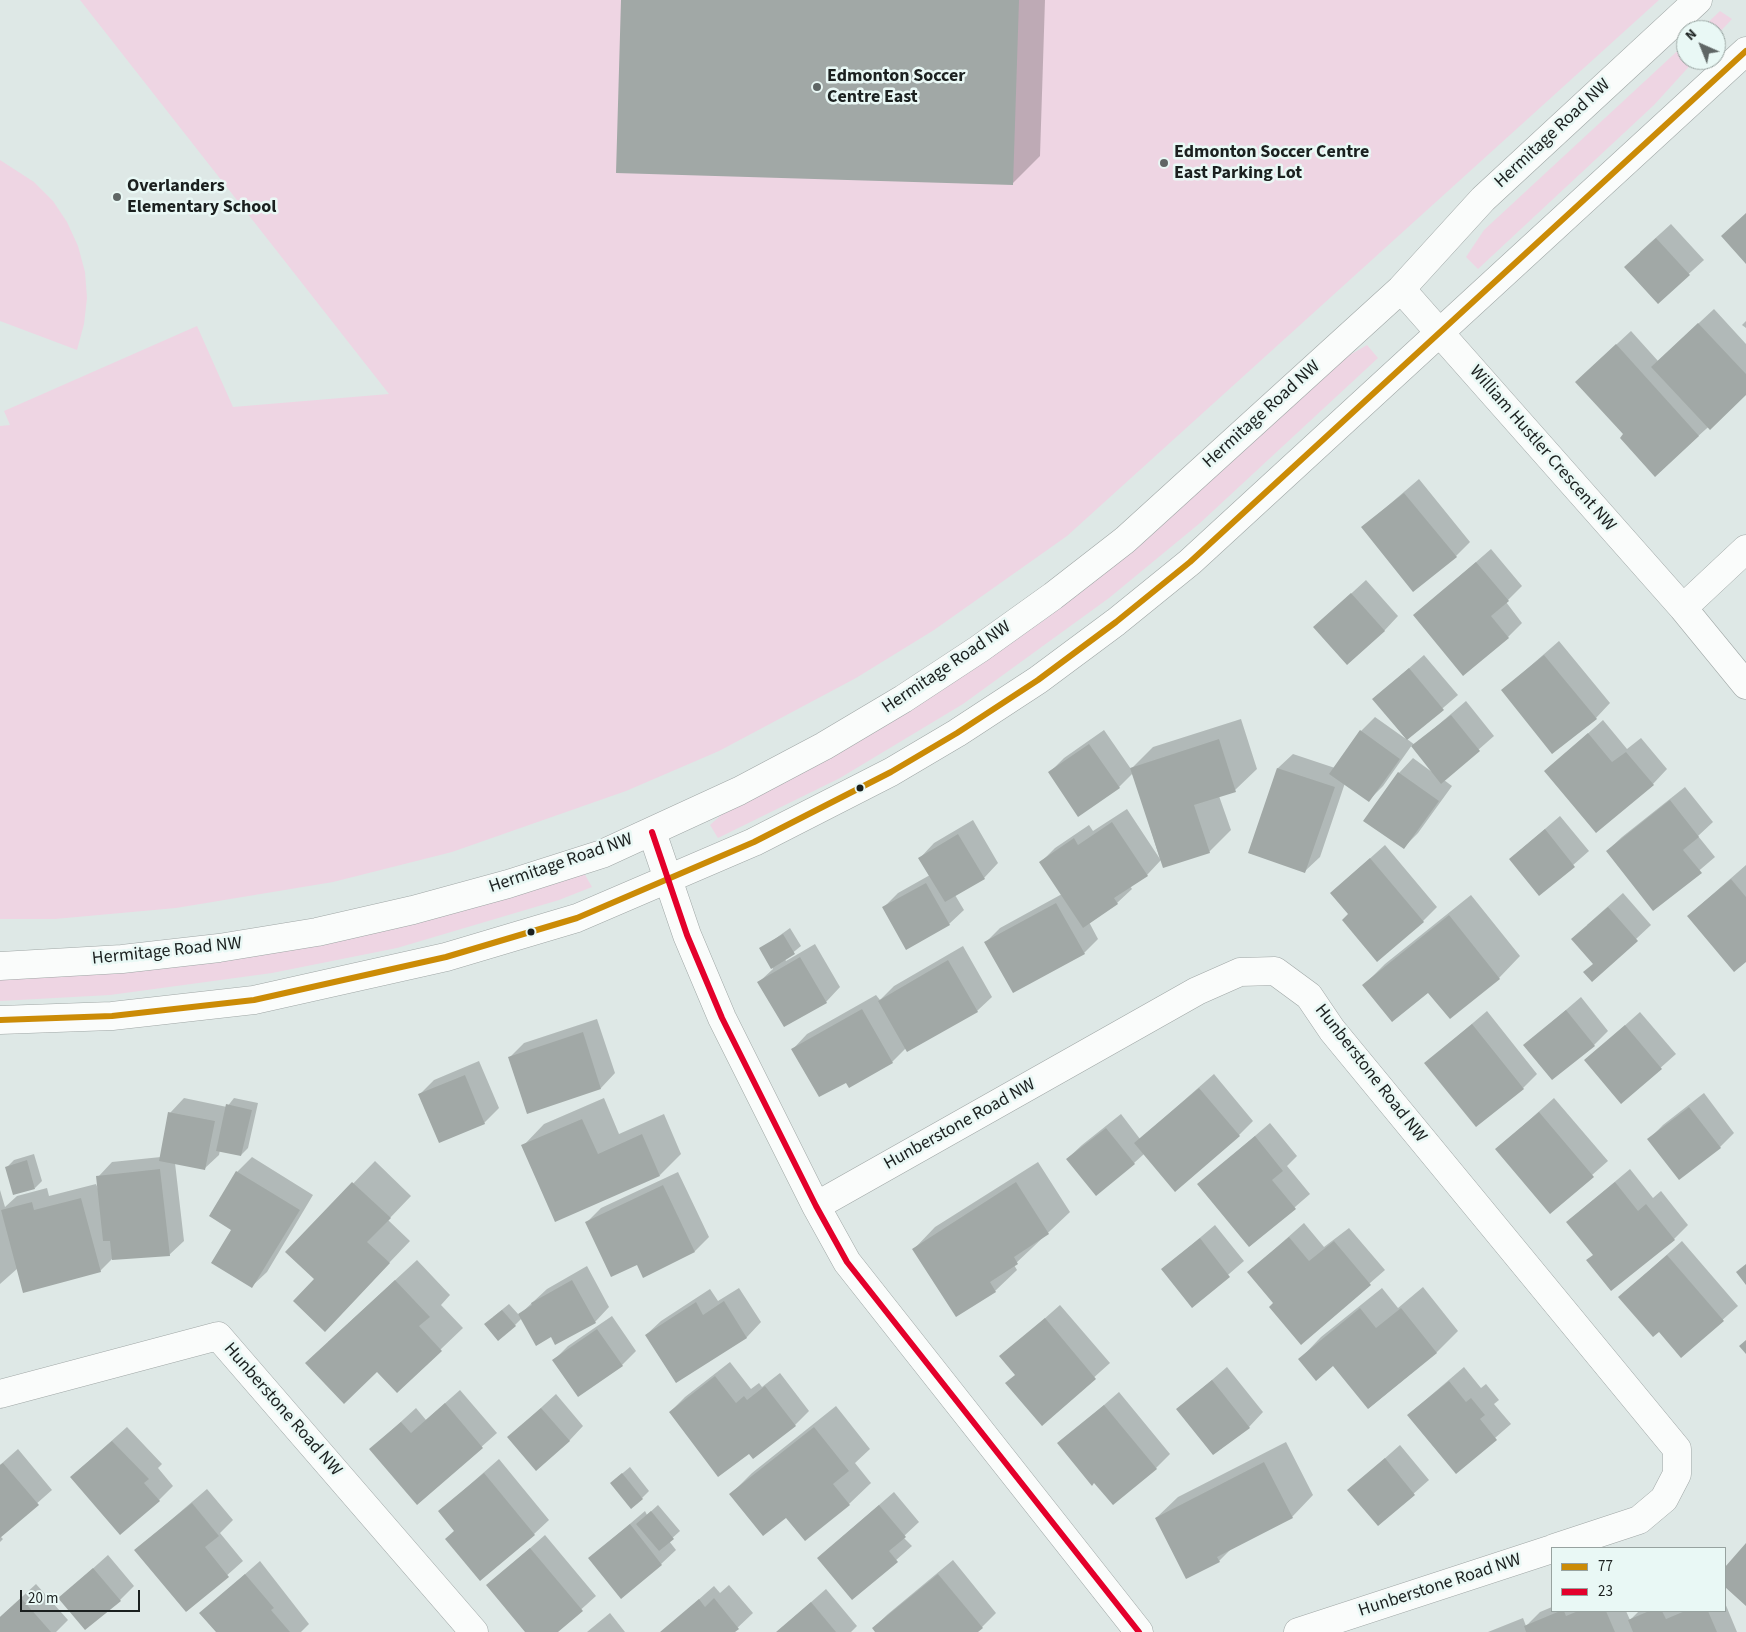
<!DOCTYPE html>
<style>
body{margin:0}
#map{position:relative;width:1746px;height:1632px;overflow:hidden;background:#dee8e6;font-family:"Source Sans 3",sans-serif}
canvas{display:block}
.legend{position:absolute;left:1551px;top:1547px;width:175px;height:65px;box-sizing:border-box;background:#e9f8f5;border:1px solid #97a29f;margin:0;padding:6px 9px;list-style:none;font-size:15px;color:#1b201f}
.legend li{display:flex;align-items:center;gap:10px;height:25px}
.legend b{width:25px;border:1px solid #97a29f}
.north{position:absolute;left:1676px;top:20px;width:50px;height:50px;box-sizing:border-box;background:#e9f8f5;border:1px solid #97a29f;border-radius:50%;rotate:316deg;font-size:14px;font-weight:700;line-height:20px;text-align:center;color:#1b201f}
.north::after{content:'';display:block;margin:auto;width:18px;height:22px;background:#5f6665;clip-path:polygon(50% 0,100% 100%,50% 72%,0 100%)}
.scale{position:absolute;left:20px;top:1590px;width:120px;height:22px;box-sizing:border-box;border:2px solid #1b201f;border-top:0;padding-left:6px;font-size:15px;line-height:18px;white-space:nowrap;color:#1b201f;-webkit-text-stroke:4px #e9f8f5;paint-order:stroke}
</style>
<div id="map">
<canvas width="1746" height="1632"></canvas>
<ul class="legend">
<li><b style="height:6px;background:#cb8b06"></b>77</li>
<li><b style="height:6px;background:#e4002b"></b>23</li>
</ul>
<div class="north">N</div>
<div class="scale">20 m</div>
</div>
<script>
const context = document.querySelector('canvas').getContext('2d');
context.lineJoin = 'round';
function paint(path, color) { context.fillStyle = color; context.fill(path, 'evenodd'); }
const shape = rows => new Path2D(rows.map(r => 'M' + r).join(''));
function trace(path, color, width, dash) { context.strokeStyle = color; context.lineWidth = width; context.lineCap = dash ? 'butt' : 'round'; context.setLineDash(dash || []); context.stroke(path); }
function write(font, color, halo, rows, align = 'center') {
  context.font = font + ' "Source Sans 3",sans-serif'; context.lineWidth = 5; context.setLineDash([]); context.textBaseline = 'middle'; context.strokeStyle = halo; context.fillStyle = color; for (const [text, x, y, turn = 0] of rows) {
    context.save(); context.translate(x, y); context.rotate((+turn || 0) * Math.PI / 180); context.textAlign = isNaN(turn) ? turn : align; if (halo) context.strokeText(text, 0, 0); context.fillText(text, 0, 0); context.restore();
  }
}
paint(shape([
 [80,0,1659,0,1067,536,934,630,856,678,719,751,626,791,452,852,333,882,176,908,55,919,0,919,0,426,10,425,4,411,197,326,233,407,389,394],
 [1720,11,1732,19,1716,36,1716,30,1700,30],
 [1686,43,1686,60,1695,60,1654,105,1478,269,1466,257,1484,230],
 [0,160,34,182,53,201,67,222,78,246,85,272,87,298,84,324,77,350,0,321],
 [1367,345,1378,358,1200,523,1109,598,963,704,840,778,718,838,710,825,730,807,980,665,1047,618,1149,536,1346,357],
 [584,873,592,887,559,900,397,948,272,973,110,995,0,1001,0,978,154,969,301,946]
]), '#eed5e3');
paint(shape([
 [623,0,1045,0,1040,156,1012,184],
 [1671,224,1704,260,1658,302,1640,252],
 [1714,309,1746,344,1746,393,1655,475,1625,434,1591,368,1631,331,1658,361],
 [1746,321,1746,328,1742,325],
 [1419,479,1470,542,1456,556,1362,528],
 [1491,549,1522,586,1506,602,1522,623,1508,637,1414,616],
 [1366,580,1398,616,1384,631,1330,613],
 [1559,641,1610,703,1596,718,1503,690],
 [1424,655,1458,695,1407,739,1415,745,1466,701,1494,736,1444,780,1452,786,1418,833,1403,848,1399,773,1413,758,1432,772,1412,745,1383,786,1369,800,1345,783,1320,857,1305,871,1249,853,1278,768,1293,754,1335,768,1361,731,1375,717,1406,739,1374,699],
 [1241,719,1257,769,1235,790,1219,796,1231,830,1209,852,1161,860,1147,875,1130,886,1132,889,1117,903,1089,922,1098,939,1084,953,986,942,1000,928,1062,894,1041,862,1055,848,1089,825,1093,831,1127,809,1160,859,1133,773,1119,787,1049,773,1064,758,1104,730,1131,769,1153,747],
 [1603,720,1627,749,1641,738,1667,769,1653,784,1546,771],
 [1685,787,1713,822,1698,836,1715,857,1654,909,1607,851,1622,837],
 [1560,816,1589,851,1539,895,1510,859],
 [973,820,998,863,984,878,955,895,964,910,949,924,884,907,898,893,930,875,920,858,934,843],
 [1385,845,1437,907,1423,921,1349,914,1331,893],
 [1746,865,1746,960,1688,916],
 [1623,893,1651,925,1592,980,1594,963,1587,925],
 [1471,895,1520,956,1499,978,1450,1018,1428,991,1364,985,1385,964],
 [790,928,801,946,785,959,786,961,815,944,840,987,826,1002,759,982,773,969,761,949],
 [963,946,992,997,977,1011,906,1048,892,1062,846,1081,793,1049,807,1034,876,995,880,1000,894,986],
 [1581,997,1608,1031,1594,1045,1525,1045],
 [1487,1011,1537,1074,1523,1088,1426,1063],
 [1640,1012,1676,1054,1622,1102,1586,1060],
 [597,1019,615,1073,601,1088,509,1058,524,1043],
 [479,1061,499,1108,484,1123,439,1141,420,1094,434,1080],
 [1214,1074,1253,1121,1239,1135,1144,1154,1134,1163,1067,1159,1082,1145,1121,1114,1140,1139],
 [1704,1093,1734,1133,1720,1147,1649,1139,1663,1125],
 [184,1098,227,1107,234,1098,258,1103,248,1148,241,1155,220,1150,219,1155,204,1169,175,1163,184,1241,169,1255,112,1259,100,1271,18,1268,0,1284,0,1190,5,1207,17,1196,47,1188,49,1196,96,1184,99,1191,98,1177,112,1162,161,1157,170,1113],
 [604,1098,619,1134,664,1114,681,1154,660,1175,523,1146,544,1124],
 [1554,1098,1608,1161,1550,1212,1497,1149],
 [1270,1123,1297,1156,1287,1166,1310,1194,1250,1246,1199,1184],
 [34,1154,42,1181,35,1188,7,1167,14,1160],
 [252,1157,313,1195,267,1272,252,1286,232,1229,210,1215,237,1172],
 [375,1161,411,1196,388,1220,410,1241,346,1308,287,1252],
 [1038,1162,1070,1212,1014,1265,1017,1270,995,1291,914,1249,935,1227],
 [1630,1169,1653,1198,1661,1191,1688,1225,1674,1239,1594,1254,1567,1222],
 [678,1172,709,1237,695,1251,637,1263,586,1223,601,1208],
 [1304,1223,1324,1247,1349,1228,1385,1270,1301,1343,1275,1303,1249,1272],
 [1215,1225,1244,1261,1192,1306,1163,1269],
 [1682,1241,1738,1306,1681,1357,1659,1330,1620,1297],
 [417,1260,450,1295,441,1305,463,1328,397,1391,377,1371,328,1342],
 [587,1266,609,1307,595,1322,552,1335,522,1318,515,1325,493,1317,509,1304,519,1315,547,1289],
 [1423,1287,1458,1331,1437,1352,1369,1408,1334,1365,1300,1359,1321,1337,1382,1288,1398,1308],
 [739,1288,761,1322,747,1337,676,1382,646,1335,661,1321,710,1289,718,1301],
 [1060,1305,1110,1363,1042,1424,1016,1374,1001,1357],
 [612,1316,636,1351,622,1365,554,1360,568,1346],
 [730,1362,751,1389,759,1383,762,1387,780,1373,809,1411,795,1425,749,1452,670,1412,685,1397],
 [1227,1367,1263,1412,1249,1427,1214,1454,1178,1409],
 [1464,1367,1481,1388,1486,1384,1499,1400,1494,1404,1511,1424,1456,1472,1408,1415],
 [460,1390,497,1433,418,1503,371,1449,416,1408,426,1420],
 [1119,1392,1170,1454,1156,1468,1059,1444],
 [556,1394,583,1426,569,1441,509,1437],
 [836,1406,870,1449,855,1463,871,1483,849,1504,786,1516,731,1494,752,1473],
 [127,1427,162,1464,158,1468,173,1486,159,1500,71,1477],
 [1286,1442,1313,1495,1292,1517,1232,1548,1219,1561,1156,1518,1178,1497],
 [1400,1445,1429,1480,1378,1525,1349,1490],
 [18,1449,52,1490,0,1536,3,1539,0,1542,0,1465],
 [499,1459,549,1520,534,1534,455,1530,440,1511],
 [630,1467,649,1491,642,1498,618,1477],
 [207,1489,233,1520,220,1533,243,1561,187,1611,136,1550],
 [894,1492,919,1522,903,1537,912,1546,853,1598,818,1558],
 [658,1505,680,1531,669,1541,676,1550,661,1564,590,1558,645,1511,647,1515],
 [545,1535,596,1596,556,1632,527,1632,488,1585],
 [108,1555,134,1586,120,1600,60,1598],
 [953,1560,996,1613,982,1627,976,1632,877,1632,873,1628,888,1614],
 [260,1561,309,1624,301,1632,217,1632,201,1613],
 [36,1584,68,1620,56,1632,0,1632,0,1617],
 [729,1585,753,1613,733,1632,662,1632,714,1586,720,1593],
 [826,1589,857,1626,851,1632,777,1632],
 [1725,1603,1737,1632,1488,1632,1523,1618,1526,1626,1540,1612,1552,1607,1552,1611,1626,1611,1630,1620,1639,1611,1725,1611],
 [610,1613,625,1632,587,1632]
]), '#0003');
paint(shape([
 [621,0,1019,0,1013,185,616,173],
 [1746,213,1746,264,1721,236],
 [1656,238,1690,275,1658,304,1624,267],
 [1698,323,1746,374,1746,395,1710,430,1651,367],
 [1616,344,1699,436,1655,477,1620,438,1623,434,1575,382],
 [1404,493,1457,557,1413,592,1361,527],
 [1476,562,1509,601,1491,616,1509,638,1463,676,1413,615],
 [1351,593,1385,631,1347,665,1313,627],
 [1544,655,1597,719,1552,754,1501,690],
 [1409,668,1444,710,1407,740,1372,699],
 [1451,715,1480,751,1441,784,1411,746],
 [1360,730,1400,759,1369,802,1329,774],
 [1588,733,1612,762,1626,752,1654,785,1596,833,1544,771],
 [1219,739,1236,792,1194,805,1210,853,1163,868,1130,768],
 [1089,744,1120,788,1078,817,1048,772],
 [1277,768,1335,787,1305,873,1248,853],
 [1398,772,1439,801,1404,849,1363,821],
 [1670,800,1699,837,1683,850,1702,873,1653,911,1606,851],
 [1112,822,1148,876,1114,898,1118,904,1083,928,1039,862,1074,838,1078,845],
 [1545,829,1575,867,1539,896,1509,859],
 [958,834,985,879,945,902,918,858],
 [1370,858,1424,922,1377,962,1342,920,1348,914,1330,893],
 [1731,879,1746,897,1746,962,1734,972,1687,916],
 [926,883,950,925,906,950,882,907],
 [1056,903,1085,954,1013,993,984,942],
 [1608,907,1638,941,1592,982,1583,972,1593,964,1571,939],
 [1449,915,1500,979,1450,1019,1428,993,1392,1022,1362,985],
 [783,934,795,954,771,969,759,948],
 [800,957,827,1003,784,1027,757,982],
 [948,960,978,1012,907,1052,878,1001],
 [862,1009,893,1063,849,1088,846,1083,819,1097,791,1049],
 [1566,1010,1595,1046,1552,1080,1523,1045],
 [1472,1024,1524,1089,1476,1127,1424,1063],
 [1625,1025,1662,1069,1621,1104,1584,1060],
 [583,1032,601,1089,527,1114,508,1057],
 [465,1075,485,1124,439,1143,418,1094],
 [1199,1088,1240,1136,1175,1192,1134,1143],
 [226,1104,252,1110,241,1156,216,1151],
 [1689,1107,1721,1148,1679,1180,1647,1139],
 [168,1112,215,1121,205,1170,159,1161],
 [1539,1112,1594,1177,1550,1214,1495,1149],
 [582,1119,598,1154,642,1134,660,1176,555,1222,521,1145],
 [1106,1128,1135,1164,1096,1196,1066,1159],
 [1255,1136,1283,1171,1272,1180,1296,1209,1249,1247,1197,1184],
 [27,1160,35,1189,13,1195,5,1167],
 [160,1169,170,1256,112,1260,110,1241,103,1241,96,1176],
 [236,1171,300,1210,252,1288,211,1263,231,1230,209,1216],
 [352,1182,391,1218,367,1242,390,1263,325,1332,293,1301,314,1279,285,1252],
 [1016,1182,1049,1234,1014,1257,1018,1264,990,1282,996,1292,956,1317,912,1249],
 [1615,1182,1638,1211,1646,1204,1675,1240,1611,1291,1586,1260,1593,1255,1566,1222],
 [663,1185,695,1252,643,1278,637,1265,611,1277,585,1222],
 [81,1198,101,1272,23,1293,1,1210,32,1202,34,1210],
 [1289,1237,1309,1261,1334,1241,1371,1285,1301,1345,1269,1307,1273,1303,1247,1272],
 [1200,1238,1230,1277,1192,1308,1161,1269],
 [1667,1255,1724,1321,1681,1358,1659,1332,1653,1337,1618,1297],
 [1746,1264,1746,1285,1736,1272],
 [395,1280,430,1317,419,1326,442,1351,397,1393,377,1372,344,1404,305,1363],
 [572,1280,596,1323,555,1345,551,1337,536,1346,518,1314,532,1305,531,1303],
 [724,1301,747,1338,676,1383,645,1335,696,1302,703,1315],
 [1360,1308,1376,1328,1401,1308,1437,1353,1368,1409,1333,1366,1316,1381,1298,1359],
 [502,1310,516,1326,498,1341,484,1324],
 [1045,1318,1096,1379,1042,1426,1005,1383,1015,1375,999,1356],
 [597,1329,623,1366,578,1397,552,1360],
 [1746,1340,1746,1354,1739,1346],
 [715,1376,736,1403,744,1396,747,1400,765,1386,796,1426,753,1459,749,1454,718,1477,669,1412],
 [1212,1380,1250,1428,1213,1455,1176,1409],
 [1449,1381,1466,1402,1471,1398,1485,1415,1480,1419,1497,1440,1456,1474,1407,1415],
 [445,1403,483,1448,417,1505,369,1449,401,1422,411,1433],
 [1104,1405,1157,1469,1113,1505,1094,1483,1092,1486,1057,1443],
 [541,1408,570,1441,536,1471,507,1437],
 [814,1427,849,1471,833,1484,850,1505,805,1541,786,1518,763,1536,729,1494],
 [112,1441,149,1479,144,1483,160,1501,120,1535,70,1477],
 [1385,1458,1415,1495,1378,1526,1347,1490],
 [1264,1462,1293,1518,1217,1557,1220,1562,1186,1579,1155,1518],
 [3,1463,39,1505,0,1538,0,1465],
 [484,1473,535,1535,480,1581,445,1539,454,1531,438,1511],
 [622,1473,643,1499,631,1509,610,1483],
 [192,1503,219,1536,205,1547,229,1577,186,1612,134,1550],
 [879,1505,906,1537,889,1551,898,1562,852,1600,817,1558],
 [651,1511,674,1539,659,1551,636,1524],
 [630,1524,662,1565,621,1599,588,1558],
 [1746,1543,1746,1606,1725,1587,1725,1567],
 [530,1548,583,1611,558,1632,525,1632,486,1585],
 [93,1568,121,1601,85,1630,58,1598],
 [245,1574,274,1608,271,1610,290,1632,216,1632,199,1613],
 [938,1574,983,1628,978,1632,875,1632,872,1628],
 [21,1598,51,1632,0,1632,0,1617],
 [714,1598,739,1629,735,1632,660,1632,699,1599,705,1607],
 [811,1602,836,1632,776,1632],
 [1560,1611,1564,1611,1566,1616,1578,1611,1606,1611,1615,1632,1526,1632,1524,1626],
 [1649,1611,1662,1611,1666,1619,1685,1611,1708,1611,1717,1632,1633,1632,1628,1620]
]), '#a1a8a6');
const minor = shape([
 [1401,289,1683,608,1746,685],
 [1683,608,1746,549],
 [652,832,687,935,722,1018,816,1206,847,1262,1139,1632],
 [0,966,122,959,219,948,317,932,413,910,508,884,602,854,739,791,824,746,903,699,979,649,1053,596,1125,540,1401,289,1483,199,1698,0],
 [0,1020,112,1016,254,1000,446,957,577,918,754,842,891,772,957,733,1038,680,1116,622,1190,562,1746,51],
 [816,1206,1197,991,1240,972,1275,971,1309,996,1332,1030,1677,1449,1677,1474,1664,1499,1639,1520,1554,1548],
 [0,1394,218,1336,474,1632],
 [1298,1632,1552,1549]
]);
trace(minor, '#9fa6a5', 29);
trace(minor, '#fafcfb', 28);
trace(shape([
 [0,1020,112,1016,254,1000,446,957,577,918,754,842,891,772,957,733,1038,680,1116,622,1190,562,1746,51]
]), '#cb8b06', 6);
trace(shape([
 [652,832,687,935,722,1018,816,1206,847,1262,1139,1632]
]), '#e4002b', 6);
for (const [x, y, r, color] of [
 [817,87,5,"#5f6665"],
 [1164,163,5,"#5f6665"],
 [117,197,5,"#5f6665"],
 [860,788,4.5,"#1b201f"],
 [531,932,4.5,"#1b201f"]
]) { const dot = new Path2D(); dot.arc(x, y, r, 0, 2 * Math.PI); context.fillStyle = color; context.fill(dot); trace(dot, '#e9f8f5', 2); }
write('bold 18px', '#1b201f', '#e9f8f5', [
 ["Edmonton Soccer",827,77],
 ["Centre East",827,98],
 ["Edmonton Soccer Centre",1174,153],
 ["East Parking Lot",1174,174],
 ["Overlanders",127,187],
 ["Elementary School",127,208]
], 'left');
write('18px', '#1b201f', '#e9f8f5', [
 ["Hermitage Road NW",1553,134,-43],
 ["Hermitage Road NW",1262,415,-42],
 ["William Hustler Crescent NW",1542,449,49],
 ["Hermitage Road NW",947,668,-34],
 ["Hermitage Road NW",561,864,-19],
 ["Hermitage Road NW",167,952,-6],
 ["Hunberstone Road NW",1370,1074,52],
 ["Hunberstone Road NW",960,1125,-29],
 ["Hunberstone Road NW",282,1410,49],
 ["Hunberstone Road NW",1440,1586,-18]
]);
</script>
